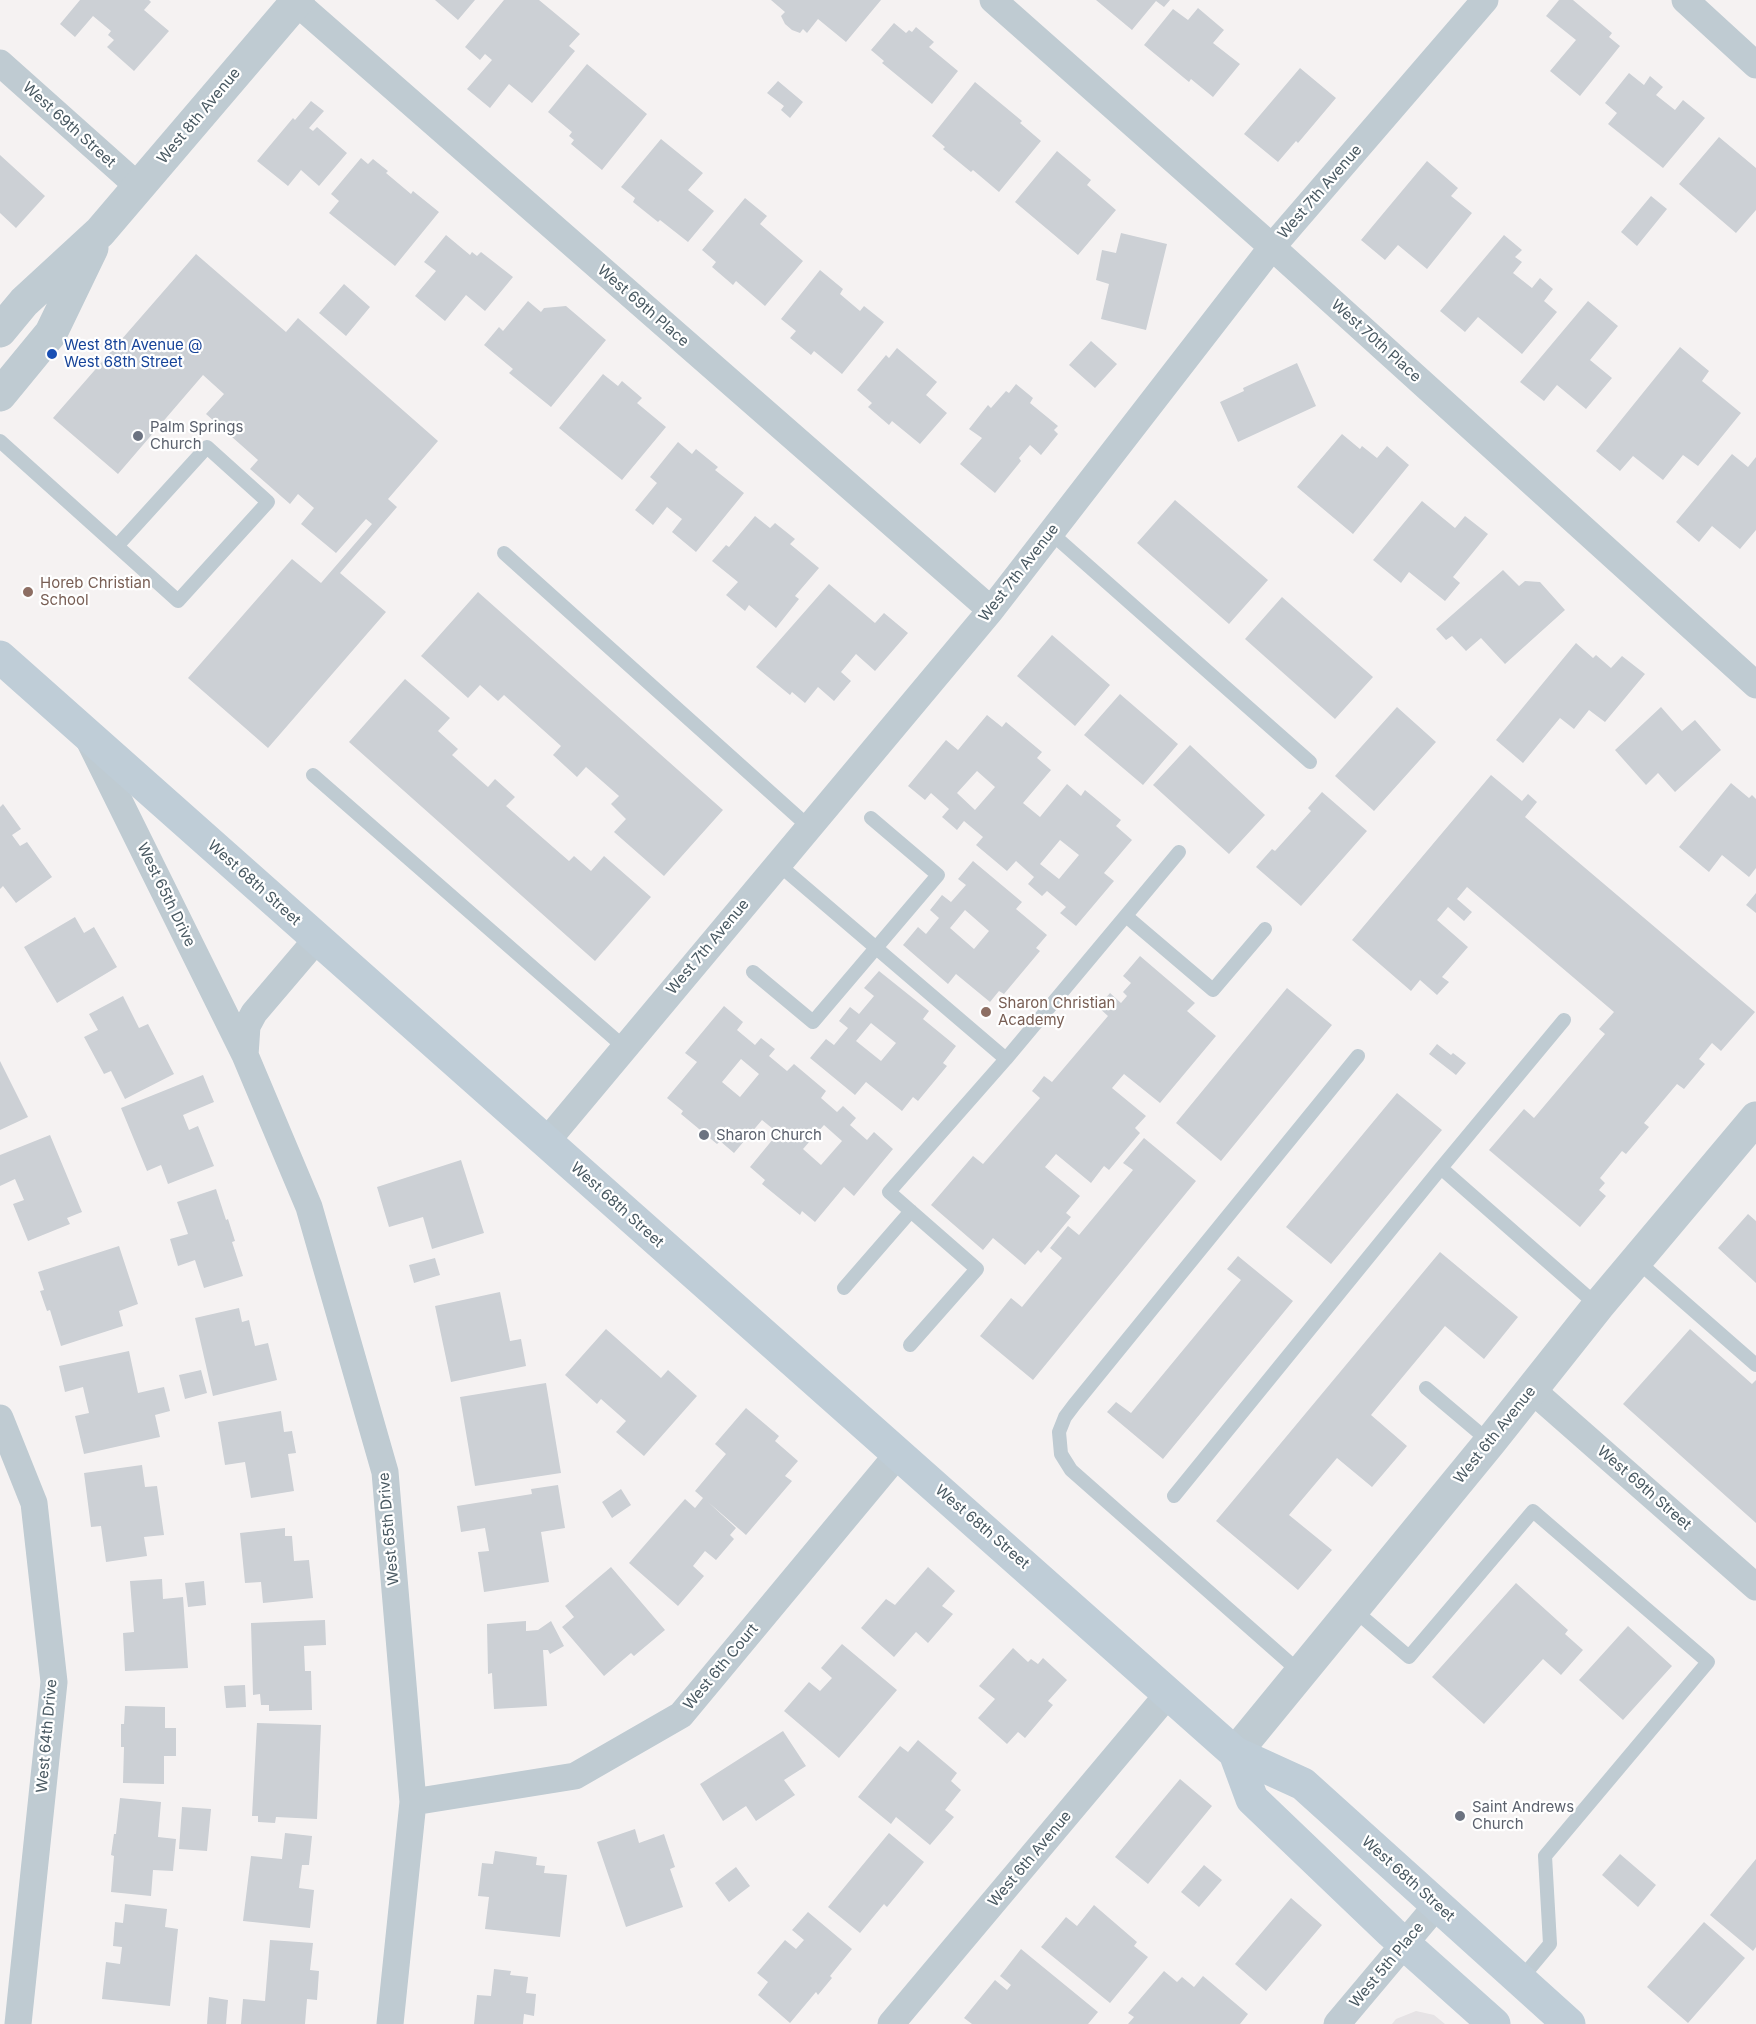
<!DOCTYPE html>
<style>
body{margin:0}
canvas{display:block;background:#f5f2f2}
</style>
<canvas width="1756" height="2024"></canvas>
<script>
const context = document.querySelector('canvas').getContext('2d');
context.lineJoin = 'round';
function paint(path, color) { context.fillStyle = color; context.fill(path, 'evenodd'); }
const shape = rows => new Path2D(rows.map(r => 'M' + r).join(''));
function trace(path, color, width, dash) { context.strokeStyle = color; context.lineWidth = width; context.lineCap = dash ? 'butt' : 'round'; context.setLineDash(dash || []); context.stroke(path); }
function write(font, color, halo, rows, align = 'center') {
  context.font = font + ' Inter,sans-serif'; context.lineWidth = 4.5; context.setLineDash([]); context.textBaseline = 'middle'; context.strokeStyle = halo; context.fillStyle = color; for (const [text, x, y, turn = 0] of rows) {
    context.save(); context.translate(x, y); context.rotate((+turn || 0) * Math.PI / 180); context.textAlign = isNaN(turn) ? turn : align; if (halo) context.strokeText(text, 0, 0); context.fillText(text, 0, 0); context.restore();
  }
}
paint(shape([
 [1416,2011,1434,2015,1445,2024,1392,2024,1396,2019]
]), '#e6e3e5');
paint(shape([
 [80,0,149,0,151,2,144,10,169,31,134,71,107,47,114,40,108,35,111,31,93,16,75,37,60,24],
 [435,0,475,0,458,20],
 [504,0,539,0,580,34,569,46,575,51,532,103,509,84,490,108,467,89,492,60,485,54,480,60,465,47],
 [771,0,881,0,846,42,818,19,807,33,803,29,800,33,792,30,785,24,781,16,785,12],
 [1096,0,1170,0,1164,7,1156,1,1132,30],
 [1559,0,1573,0,1612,33,1609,37,1620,46,1580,96,1550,71,1576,40,1546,16],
 [1198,8,1224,30,1213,43,1240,64,1213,97,1191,79,1189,82,1144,45,1173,9,1188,20],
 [894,23,906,33,909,30,912,32,916,27,934,42,929,47,958,71,932,104,882,63,884,61,871,50],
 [587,64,647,114,602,170,571,144,574,140,569,136,572,132,548,112],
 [1300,68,1336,98,1298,143,1296,141,1278,162,1244,134],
 [1629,73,1644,85,1650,76,1663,87,1656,95,1675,110,1683,100,1705,118,1663,168,1608,124,1617,113,1605,103],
 [778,81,803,102,790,118,781,110,784,106,767,93],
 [975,82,1022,121,1020,123,1041,141,999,192,973,170,971,172,943,149,945,147,932,136],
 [311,101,324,111,309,128,313,131,317,127,347,153,319,186,301,170,288,186,257,161,293,118,295,120],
 [1719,137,1756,168,1756,210,1736,233,1679,184],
 [661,139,703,173,688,190,714,211,688,242,660,220,658,222,633,202,635,198,621,187],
 [1057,151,1091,180,1087,185,1116,210,1078,255,1015,202],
 [0,155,45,196,16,228,0,213],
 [361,158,368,164,373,159,388,171,386,173,411,194,413,191,439,212,395,266,329,213,339,201,331,194],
 [1427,161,1458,188,1451,196,1472,213,1427,269,1398,245,1385,260,1361,240],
 [1651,196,1667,209,1637,246,1621,232],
 [745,198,767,216,760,224,803,261,765,306,736,281,733,285,712,267,716,262,702,250],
 [1121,233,1167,244,1146,330,1101,319,1109,284,1096,280,1102,250,1116,253],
 [446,235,470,255,472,252,477,256,481,252,513,277,485,311,466,295,445,321,415,296,436,271,424,262],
 [1504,235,1522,250,1515,257,1522,262,1513,273,1532,288,1540,278,1553,289,1544,301,1557,312,1522,354,1478,317,1465,332,1440,311],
 [196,254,286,332,298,318,438,441,388,499,397,507,340,573,386,612,268,748,188,678,292,559,321,583,372,524,366,519,336,553,301,524,314,508,298,494,290,504,250,469,258,460,206,414,224,394,203,375,118,474,53,418],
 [820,270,843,289,840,294,860,311,864,306,884,322,842,374,814,351,811,355,790,338,796,331,781,319],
 [344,284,370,307,346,336,319,313],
 [528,301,541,312,544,308,566,306,606,340,551,407,509,373,513,369,484,345,499,327,503,331],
 [1588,301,1618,326,1590,360,1612,378,1586,409,1557,385,1544,401,1520,382],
 [1091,341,1117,364,1095,388,1069,365],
 [1680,347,1709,371,1702,381,1741,413,1698,466,1683,455,1663,480,1633,456,1620,471,1596,451],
 [897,348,937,382,926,395,947,413,920,444,892,421,889,425,868,407,872,403,857,390,886,355,889,358],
 [1297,363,1316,406,1238,442,1220,402,1244,391,1243,388],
 [603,374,618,386,622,381,642,398,637,403,666,427,622,480,559,428],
 [1016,384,1033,398,1030,403,1058,426,1054,430,1058,434,1041,455,1030,445,1019,458,1021,461,995,493,960,464,982,438,969,429,988,405,991,408,1006,391,1009,393],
 [1342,434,1360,449,1362,446,1377,458,1387,446,1409,465,1353,534,1297,487],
 [678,442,692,454,696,449,718,467,715,470,744,493,696,552,672,532,682,519,667,507,653,525,635,510,657,483,650,477],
 [1732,454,1748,467,1756,457,1756,530,1740,549,1712,526,1699,542,1676,522],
 [1175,500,1268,580,1229,624,1137,543],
 [1422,501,1455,528,1465,516,1488,534,1453,577,1460,583,1445,601,1409,572,1401,583,1373,560],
 [755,516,770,528,775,523,795,539,790,544,819,568,795,596,799,599,776,628,749,605,745,611,726,595,738,582,712,561,726,545,729,547],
 [1503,570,1519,586,1525,581,1540,582,1565,610,1505,664,1481,638,1466,651,1452,636,1446,640,1436,629],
 [829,584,875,623,884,613,908,633,875,671,856,654,841,672,851,681,834,701,818,687,805,703,792,692,790,695,756,667],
 [478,592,723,810,664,876,614,832,626,819,611,804,619,796,586,767,577,777,553,755,561,746,504,695,498,701,480,685,468,698,421,656],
 [1282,597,1373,677,1335,719,1245,639],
 [1052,635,1110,685,1075,726,1017,676],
 [1576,643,1593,658,1596,655,1611,668,1622,656,1645,674,1605,722,1589,710,1574,729,1560,718,1523,763,1496,740],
 [405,679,450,718,438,731,458,749,452,755,488,787,495,779,515,797,506,806,569,861,574,856,591,871,604,856,651,897,595,961,349,742],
 [1120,694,1178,744,1143,785,1084,735],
 [1397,707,1436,742,1374,811,1335,776],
 [1661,707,1682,731,1695,720,1721,750,1675,792,1658,773,1646,785,1615,750],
 [987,715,1002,727,1006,722,1042,752,1037,758,1051,770,1023,803,1040,817,1067,784,1081,796,1085,790,1121,820,1116,826,1132,840,1104,873,1114,881,1076,926,1060,913,1066,907,1047,891,1042,896,1028,884,1034,877,1016,861,1007,871,976,845,983,837,964,821,957,830,942,817,949,809,931,793,925,800,908,786,946,740,958,750],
 [977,771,995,787,975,810,957,793],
 [1060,840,1079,855,1059,879,1040,864],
 [1190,745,1265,815,1229,854,1153,785],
 [1491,775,1522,801,1528,794,1537,802,1525,817,1755,1012,1721,1051,1712,1043,1699,1059,1705,1064,1684,1089,1677,1084,1644,1123,1649,1127,1626,1154,1622,1151,1600,1178,1605,1183,1599,1190,1606,1196,1580,1227,1489,1150,1524,1109,1534,1118,1605,1034,1599,1029,1614,1012,1467,887,1457,899,1472,912,1464,921,1448,907,1437,920,1468,947,1442,977,1449,982,1437,995,1420,980,1411,991,1352,940],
 [1731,783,1749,798,1752,795,1756,799,1756,868,1749,877,1722,855,1709,872,1679,847],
 [1322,792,1367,831,1301,906,1256,867,1272,849,1275,851,1311,811,1308,808],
 [3,804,21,829,12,835,20,846,27,842,52,877,16,903,3,886,0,889,0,807],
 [973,861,1022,902,1016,909,1047,935,1036,948,1040,951,1004,994,999,991,990,1002,956,974,948,984,903,945,918,927,926,934,939,918,930,910,942,895,951,902,966,885,958,879],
 [965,910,989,931,974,949,950,928],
 [1756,893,1756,913,1746,905],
 [75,917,84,933,94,927,117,967,57,1003,24,947],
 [1140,956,1195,1003,1187,1011,1216,1036,1160,1103,1124,1074,1112,1088,1146,1116,1135,1128,1140,1133,1109,1170,1104,1166,1091,1183,1056,1154,1045,1167,1080,1196,1066,1213,1071,1217,1041,1253,1038,1250,1025,1265,993,1238,983,1250,931,1205,973,1156,983,1164,1040,1098,1032,1091,1044,1076,1052,1082,1108,1016,1098,1007,1110,993,1121,1003,1127,996,1123,992,1131,983,1123,976],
 [879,971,929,1011,923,1019,956,1046,943,1063,947,1066,918,1101,913,1097,902,1111,866,1082,855,1095,810,1058,826,1039,834,1045,848,1028,839,1021,850,1007,859,1014,874,996,864,988],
 [871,1023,896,1043,881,1061,856,1041],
 [1287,988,1332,1025,1221,1161,1176,1123],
 [123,996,139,1028,148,1024,174,1074,125,1099,111,1071,104,1074,84,1037,98,1030,89,1014],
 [724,1006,743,1022,737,1030,755,1045,761,1038,775,1049,769,1056,787,1071,794,1064,826,1091,821,1098,837,1112,843,1106,856,1118,850,1125,867,1140,874,1132,893,1149,854,1196,844,1187,815,1222,802,1211,800,1215,762,1184,765,1180,750,1167,778,1133,762,1120,734,1153,720,1141,717,1144,681,1114,683,1111,667,1098,697,1062,685,1053],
 [741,1059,759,1074,740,1097,722,1082],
 [824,1125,842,1141,821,1165,803,1149],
 [1437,1044,1451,1055,1453,1053,1466,1063,1456,1075,1429,1054],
 [0,1061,28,1117,0,1130],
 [203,1075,214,1102,183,1115,189,1130,198,1126,214,1166,168,1184,161,1165,147,1171,121,1108],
 [1397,1093,1442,1130,1331,1264,1286,1227],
 [50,1135,82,1212,67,1218,70,1224,28,1241,13,1204,24,1200,15,1179,0,1186,0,1155],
 [1144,1138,1196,1181,1033,1380,980,1336,1011,1298,1022,1307,1062,1258,1050,1248,1068,1226,1079,1235,1133,1170,1123,1163],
 [461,1160,484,1233,432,1249,423,1217,389,1227,377,1187],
 [216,1189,226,1220,228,1219,235,1241,232,1242,243,1276,204,1288,195,1260,178,1266,170,1239,188,1234,177,1202],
 [1748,1214,1756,1221,1756,1283,1718,1248],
 [119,1246,138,1304,119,1311,123,1326,61,1346,50,1310,47,1311,40,1291,44,1290,38,1272],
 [1440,1252,1518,1317,1484,1359,1445,1326,1371,1415,1407,1446,1372,1487,1337,1458,1289,1515,1332,1550,1298,1590,1216,1521],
 [1238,1256,1293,1301,1163,1459,1107,1412,1116,1402,1131,1413,1241,1280,1227,1269],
 [435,1258,440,1275,414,1283,409,1265],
 [500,1292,510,1341,521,1339,526,1366,451,1382,435,1306],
 [239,1308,242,1322,249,1320,255,1346,268,1343,277,1380,213,1396,195,1318],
 [606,1329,661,1378,668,1370,697,1396,644,1456,616,1432,626,1421,601,1399,597,1404,565,1375],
 [1690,1329,1752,1384,1756,1380,1756,1523,1623,1404],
 [129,1351,138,1393,164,1387,170,1411,155,1415,160,1437,84,1454,75,1416,89,1413,83,1387,65,1392,59,1366],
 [201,1370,207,1393,185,1399,179,1375],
 [546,1383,561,1473,475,1486,460,1397],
 [746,1408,779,1436,775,1441,798,1461,785,1476,792,1481,746,1535,708,1502,736,1528,730,1535,734,1539,716,1560,705,1551,693,1566,704,1576,678,1606,629,1563,685,1499,695,1508,703,1498,695,1491,726,1454,715,1444],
 [281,1411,284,1432,292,1431,296,1453,288,1454,294,1491,251,1498,245,1462,225,1465,218,1422],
 [142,1465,145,1487,157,1486,164,1535,144,1537,147,1556,106,1562,101,1526,91,1527,84,1473],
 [558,1485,565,1528,541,1532,549,1582,484,1592,478,1552,489,1551,485,1528,461,1532,457,1506,532,1494,531,1489],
 [621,1489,631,1505,612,1518,602,1502],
 [285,1528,285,1536,292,1536,294,1561,309,1560,313,1598,263,1603,261,1582,245,1583,240,1533],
 [611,1567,665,1630,634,1656,631,1653,604,1676,562,1627,574,1617,565,1606],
 [928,1567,955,1591,942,1606,953,1614,928,1643,916,1632,894,1657,861,1628,886,1599,895,1605],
 [162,1579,163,1599,183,1597,188,1668,125,1671,123,1633,134,1632,130,1581],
 [204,1581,206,1605,188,1607,185,1583],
 [1516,1583,1568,1630,1565,1634,1583,1650,1561,1675,1543,1659,1484,1724,1432,1677],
 [325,1620,326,1645,304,1646,305,1671,311,1671,312,1710,269,1711,269,1705,261,1705,260,1694,253,1695,251,1623],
 [526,1621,526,1631,538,1630,551,1621,564,1646,550,1654,548,1650,543,1650,547,1706,494,1709,492,1673,488,1674,487,1624],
 [1628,1626,1672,1666,1623,1720,1579,1680],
 [842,1644,897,1690,839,1758,784,1711,809,1682,820,1691,832,1678,821,1668],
 [1013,1648,1028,1662,1031,1659,1038,1664,1043,1658,1067,1680,1048,1701,1053,1705,1025,1738,1018,1732,1007,1744,978,1718,995,1699,979,1686],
 [245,1685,246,1707,226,1708,224,1686],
 [125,1706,165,1707,165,1728,176,1728,176,1756,164,1756,164,1784,123,1783,124,1747,121,1747,121,1724,124,1724],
 [257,1723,321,1725,317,1819,276,1817,275,1823,258,1822,258,1816,252,1816],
 [783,1731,806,1766,784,1780,795,1795,756,1821,746,1806,723,1821,700,1784],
 [918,1740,957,1773,951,1781,961,1790,945,1810,954,1817,930,1845,896,1817,891,1824,858,1797,900,1746,908,1752],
 [1180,1779,1212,1806,1148,1884,1115,1857],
 [120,1798,161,1802,158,1837,176,1839,173,1871,153,1870,151,1896,111,1892,114,1856,111,1855,114,1834,116,1834],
 [182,1807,211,1809,207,1851,179,1849],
 [635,1829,639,1843,664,1834,675,1867,670,1869,683,1907,626,1927,597,1842],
 [285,1833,312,1836,309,1865,302,1865,299,1888,314,1890,310,1928,243,1921,251,1856,282,1859],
 [889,1833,924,1862,887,1907,884,1904,860,1933,828,1907],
 [495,1851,537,1857,536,1865,545,1866,544,1873,567,1875,560,1937,485,1929,489,1897,478,1896,482,1863,493,1864],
 [1620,1854,1656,1885,1638,1907,1602,1875],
 [1756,1859,1756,1947,1753,1951,1710,1915],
 [1204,1865,1222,1880,1199,1907,1181,1892],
 [736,1867,750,1886,729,1902,715,1883],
 [1291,1898,1322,1925,1266,1991,1235,1964],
 [125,1904,167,1909,165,1927,178,1929,170,2006,102,1999,106,1962,120,1964,122,1947,113,1946,115,1922,123,1923],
 [1094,1905,1137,1942,1134,1946,1148,1957,1110,2003,1041,1947,1066,1917,1077,1926],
 [808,1912,852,1949,830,1976,832,1978,818,1995,816,1992,790,2023,758,1995,768,1982,757,1973,785,1940,796,1949,804,1940,792,1930],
 [1704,1922,1745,1958,1688,2023,1647,1987],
 [270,1940,313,1943,310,1970,319,1971,317,2000,307,1999,305,2024,241,2024,243,1999,265,2001],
 [1021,1949,1098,2012,1088,2024,972,2024,964,2018,995,1980,1007,1990,1011,1985,1000,1976],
 [494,1969,511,1971,510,1975,528,1977,526,1993,536,1994,534,2016,524,2014,523,2024,474,2024,477,1995,491,1996],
 [1164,1971,1177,1982,1182,1977,1194,1987,1203,1976,1248,2014,1240,2024,1128,2024,1134,2017,1128,2013],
 [209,1997,228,2000,226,2024,207,2024]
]), '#ccd0d5');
trace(shape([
 [0,441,178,601,268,502,207,447,117,546],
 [1051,533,1310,762],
 [504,553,809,827],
 [313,775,624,1047],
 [778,864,1006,1059,1179,852],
 [1126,916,1213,990,1265,929],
 [753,972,813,1022,938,875,871,818],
 [1564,1020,1441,1168,1598,1306],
 [1636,1260,1756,1365],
 [844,1288,911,1211],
 [910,1345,977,1269,889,1192,1006,1059],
 [1426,1388,1490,1442],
 [1174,1496,1441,1168],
 [1353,1609,1409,1657,1533,1511,1708,1662,1545,1856,1550,1944,1520,1980],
 [1301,1673,1071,1470,1061,1454,1059,1432,1065,1417,1074,1405,1358,1056]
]), '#bfcbd2', 14);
trace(shape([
 [993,0,1272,247,1756,685],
 [1685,0,1756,65],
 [296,2,991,610],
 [0,63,139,187],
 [88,738,245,1055,309,1207,385,1472,413,1802,390,2024],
 [245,1055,247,1026,254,1013,317,939],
 [546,1142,991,610,1272,247,1485,0],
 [1532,1390,1756,1587],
 [0,1418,34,1503,54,1682,18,2024],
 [413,1802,575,1776,681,1715,898,1454],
 [891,2024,1169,1693],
 [1337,2024,1437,1905]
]), '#bfcbd2', 27);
trace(shape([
 [0,331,24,302,100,232,298,0],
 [0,395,51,333,92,248],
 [1235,1753,1490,1442,1598,1306,1756,1118]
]), '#bfcbd2', 33);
trace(shape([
 [0,657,1235,1753,1303,1784,1569,2024],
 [1235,1753,1252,1799,1391,1932,1494,2024]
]), '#bfcdd7', 33);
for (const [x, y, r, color] of [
 [52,354,6,"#1a4fb4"],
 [138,436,6,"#6b7280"],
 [28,592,6,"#8d6e63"],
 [986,1012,6,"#8d6e63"],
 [704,1135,6,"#6b7280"],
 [1460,1816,6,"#6b7280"]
]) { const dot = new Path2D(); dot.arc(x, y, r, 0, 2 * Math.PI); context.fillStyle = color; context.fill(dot); trace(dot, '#fff', 2); }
write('15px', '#485861', '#fff', [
 ["West 8th Avenue",199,116,-50],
 ["West 69th Street",69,125,42],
 ["West 7th Avenue",1320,192,-49],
 ["West 69th Place",643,306,41],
 ["West 70th Place",1376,341,42],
 ["West 7th Avenue",1019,573,-52],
 ["West 68th Street",254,883,42],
 ["West 65th Drive",166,895,64],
 ["West 7th Avenue",708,947,-50],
 ["West 68th Street",617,1205,42],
 ["West 6th Avenue",1495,1435,-51],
 ["West 69th Street",1644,1488,41],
 ["West 68th Street",982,1527,41],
 ["West 65th Drive",389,1529,-95],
 ["West 6th Court",721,1667,-50],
 ["West 64th Drive",47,1736,-85],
 ["West 6th Avenue",1030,1859,-50],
 ["West 68th Street",1408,1879,42],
 ["West 5th Place",1387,1965,-50]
]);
write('15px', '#164399', '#fff', [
 ["West 8th Avenue @",64,345],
 ["West 68th Street",64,362]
], 'left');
write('15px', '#5b616d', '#fff', [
 ["Palm Springs",150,427],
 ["Church",150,444],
 ["Sharon Church",716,1135],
 ["Saint Andrews",1472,1807],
 ["Church",1472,1824]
], 'left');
write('15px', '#785e54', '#fff', [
 ["Horeb Christian",40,583],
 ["School",40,600],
 ["Sharon Christian",998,1003],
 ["Academy",998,1020]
], 'left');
</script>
